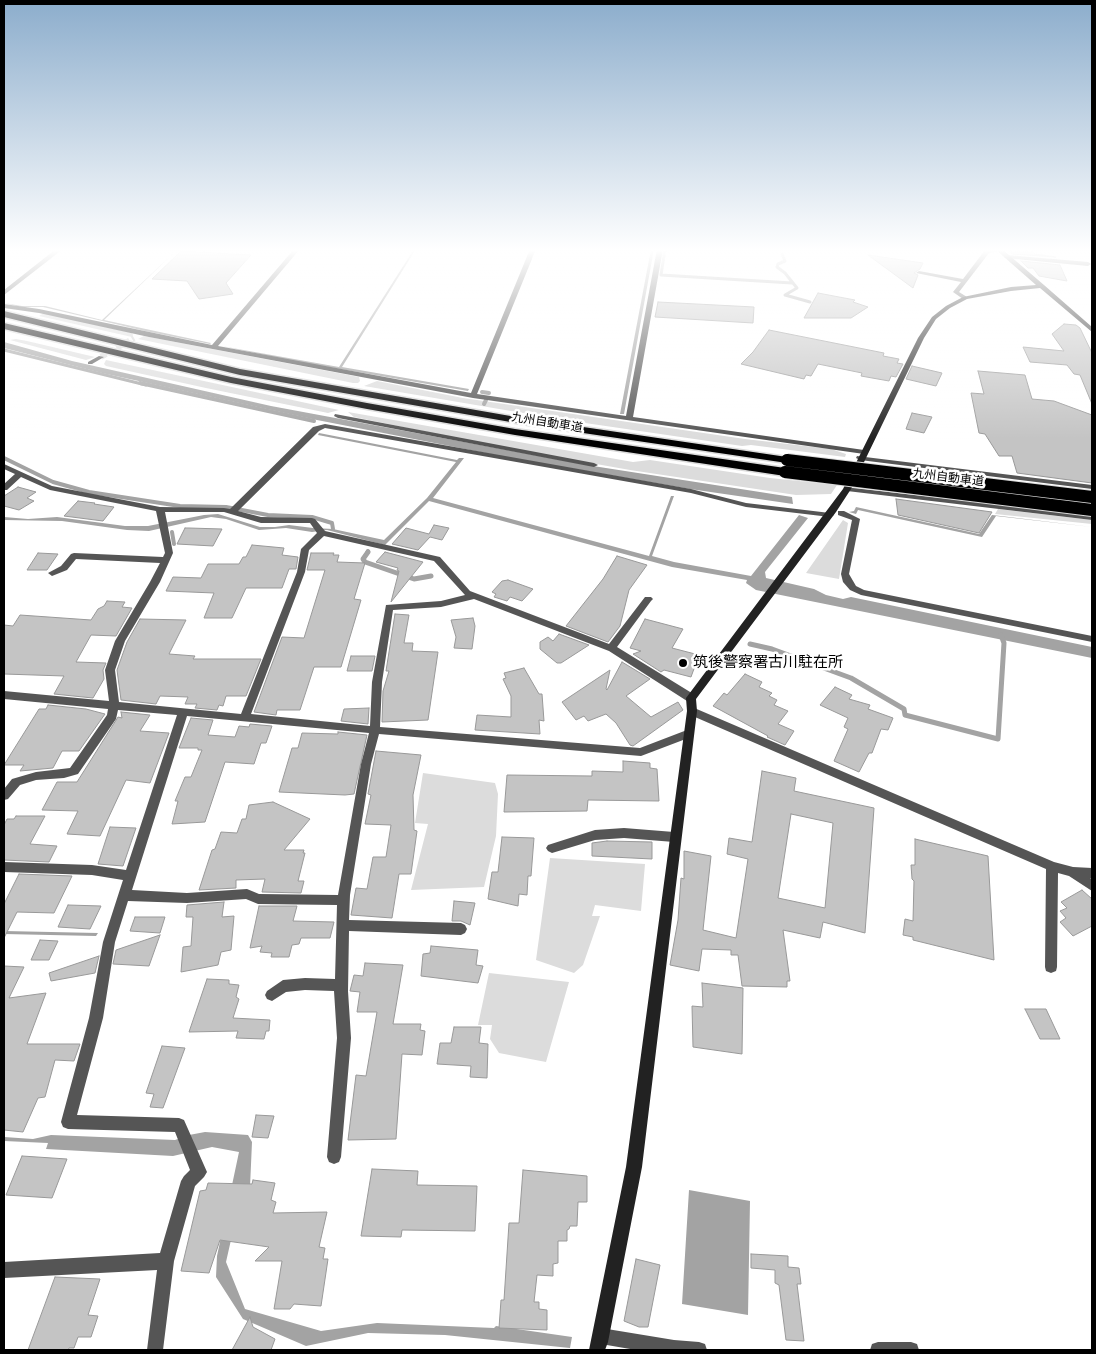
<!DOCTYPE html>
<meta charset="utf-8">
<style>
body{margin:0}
#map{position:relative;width:1096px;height:1354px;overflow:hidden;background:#fff;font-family:"Archivo Narrow",sans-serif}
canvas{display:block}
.frame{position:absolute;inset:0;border:5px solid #000;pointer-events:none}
</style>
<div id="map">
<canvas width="1096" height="1354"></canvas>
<div class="frame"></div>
</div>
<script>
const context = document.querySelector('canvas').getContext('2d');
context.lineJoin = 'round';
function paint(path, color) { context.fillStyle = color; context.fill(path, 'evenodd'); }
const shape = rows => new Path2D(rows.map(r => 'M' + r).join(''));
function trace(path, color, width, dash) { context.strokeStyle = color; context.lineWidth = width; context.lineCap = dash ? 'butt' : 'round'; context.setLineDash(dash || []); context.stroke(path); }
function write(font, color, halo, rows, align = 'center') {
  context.font = font + ' "Archivo Narrow","Noto Sans JP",sans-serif'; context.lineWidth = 5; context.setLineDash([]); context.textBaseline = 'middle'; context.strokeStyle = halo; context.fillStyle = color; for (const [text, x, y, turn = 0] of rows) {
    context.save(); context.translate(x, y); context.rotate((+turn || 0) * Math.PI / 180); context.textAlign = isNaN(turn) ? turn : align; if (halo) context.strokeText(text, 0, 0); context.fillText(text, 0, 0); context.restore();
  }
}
paint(shape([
 [44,313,132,333,133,335,132,337,39,316],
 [144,336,359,377,360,381,358,383,353,383,138,339],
 [16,339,27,341,95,357,86,360,10,340],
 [106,360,339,410,328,413,206,388,106,366,104,364],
 [377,381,463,398,745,439,831,449,846,454,845,457,751,445,742,446,558,419,364,386],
 [348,412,633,462,650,460,770,478,837,485,831,494,796,495,630,470,506,448,354,417],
 [998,509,1092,520,1092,524,995,514],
 [843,520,848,523,839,579,806,573],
 [423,773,495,783,498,794,496,836,484,887,411,890,428,824,415,823],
 [550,858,645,864,641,911,595,905,592,916,600,916,583,965,574,973,536,960],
 [489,973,569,982,546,1062,499,1053,490,1039,492,1025,478,1025]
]), '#dcdcdc');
paint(shape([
 [178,249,104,320,211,343,210,344,145,331,43,307,21,307,4,303,22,306,45,306,102,320],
 [414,249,416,249,342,367,469,389,468,391,288,360,221,346,339,367],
 [651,249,654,249,624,414,620,414],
 [4,342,72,361,271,406,593,466,792,497,793,504,690,489,511,458,317,420,102,373,4,348],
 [319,433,457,460,459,458,464,458,433,498,649,556,671,496,674,496,652,556,674,562,751,576,799,515,808,518,765,572,766,578,814,589,826,595,843,599,851,597,1092,647,1092,658,756,590,746,583,747,580,672,567,429,501,385,545,327,530,312,532,286,528,259,530,226,519,211,517,149,531,127,530,62,521,4,520,4,517,28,519,57,517,125,526,148,526,204,515,218,514,260,527,275,527,289,525,313,528,333,529,384,540,427,498,456,462,318,435],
 [856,507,979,534,992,515,1092,527,996,516,982,537,858,510,856,514,849,512,854,511],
 [4,931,98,933,96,936,4,934],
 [205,1132,248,1135,252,1142,250,1187,233,1231,226,1262,245,1309,321,1331,377,1323,494,1328,496,1326,572,1337,570,1348,445,1335,368,1333,306,1346,243,1319,216,1277,217,1256,239,1152,212,1147,173,1156,46,1149,48,1143,4,1141,4,1137,33,1139,51,1135,175,1140,189,1135],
 [689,1190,750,1201,748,1315,682,1304]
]), '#a3a3a3');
trace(shape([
 [665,249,661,275,792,283],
 [782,254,785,261,778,264,777,267,785,273,797,288,785,295,810,302],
 [4,350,146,385]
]), '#a3a3a3', 3);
trace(shape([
 [140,383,314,421],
 [482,392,489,393],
 [484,404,486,400],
 [4,458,53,482,89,492,180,506,226,507,268,515,312,517,332,523,333,529],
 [172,532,174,544],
 [367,553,368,551]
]), '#a3a3a3', 4);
trace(shape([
 [368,552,363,559,365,562,414,579,431,576],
 [750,644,772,649,851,678,904,709,905,715,998,739,1004,643,1001,635]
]), '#a3a3a3', 5);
const building = shape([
 [1007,249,1030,249,1035,254,1056,257,1012,254,1007,249],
 [181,251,251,255,226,283,233,294,199,299,187,281,152,279,181,251],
 [868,255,923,263,920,269,914,273,918,275,913,288,868,255],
 [1021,261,1060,265,1067,281,1039,276,1033,268,1028,268,1021,261],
 [818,293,855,300,853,302,868,307,851,318,804,318,818,293],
 [658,302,754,307,753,323,655,317,658,302],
 [1064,324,1076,325,1080,328,1092,353,1092,404,1080,375,1074,374,1067,365,1030,362,1023,347,1064,351,1052,334,1064,324],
 [769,330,884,353,883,356,899,359,897,363,903,364,896,377,891,376,889,381,861,376,862,373,818,364,811,376,806,375,804,379,741,364,753,352,769,330],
 [912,366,942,373,936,386,906,379,912,366],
 [978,371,1025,375,1032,399,1054,401,1092,415,1092,483,1017,473,1012,456,999,456,985,434,979,433,971,393,984,394,978,371],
 [912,413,932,417,924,433,906,429,912,413],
 [18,487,36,492,27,498,34,501,19,510,4,506,4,496,18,487],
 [896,499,992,512,979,533,898,515,896,499],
 [78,501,95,503,94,504,114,507,103,521,64,516,78,501],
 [434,525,449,528,442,540,430,537,418,550,392,544,406,528,429,534,434,525],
 [185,528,189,528,222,529,213,546,177,544,185,528],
 [252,545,284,548,282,555,298,557,296,569,289,569,282,588,246,588,232,618,204,618,214,593,166,591,173,577,201,578,208,564,239,564,243,557,246,557,252,545],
 [385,552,423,562,391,602,399,571,397,570,398,568,376,562,385,552],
 [38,553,58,554,47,570,27,570,38,553],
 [311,553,334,553,333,555,339,555,337,562,365,563,354,599,361,600,341,667,314,667,300,710,277,710,276,715,254,712,282,637,304,638,325,570,307,570,311,553],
 [617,556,647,565,629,590,620,626,608,642,566,626,603,579,617,556],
 [508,580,533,589,522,601,510,597,507,601,494,597,496,594,492,592,502,581,508,580],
 [107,601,125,602,122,607,132,608,116,636,91,635,76,662,106,663,103,670,104,679,93,698,54,694,64,676,4,674,4,625,13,626,20,615,91,620,98,609,104,606,107,601],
 [395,614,409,615,404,643,413,643,412,651,438,652,428,720,382,722,383,691,389,671,386,671,395,614],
 [473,618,475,626,472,649,454,648,456,637,451,620,473,618],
 [140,619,186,620,169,654,195,656,193,659,261,659,246,696,226,696,223,706,219,705,217,710,195,708,197,704,185,704,188,697,160,696,156,704,121,700,117,670,127,642,140,619],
 [645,619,683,629,672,648,699,655,691,677,664,670,661,672,633,654,641,651,630,648,645,619],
 [559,634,589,645,561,663,557,663,540,649,540,642,548,637,553,641,559,634],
 [351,656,375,656,372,671,347,671,351,656],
 [622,662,650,679,626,696,651,717,678,702,683,710,633,746,630,745,616,723,606,714,588,721,584,716,576,720,562,702,610,670,606,689,607,690,622,662],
 [524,668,539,694,542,694,544,721,539,720,540,734,475,730,477,715,511,717,511,696,503,679,506,678,504,673,524,668],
 [745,674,762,682,759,687,772,693,769,696,777,700,774,705,788,711,778,724,794,731,785,745,767,737,768,736,713,706,724,693,727,695,745,674],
 [835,687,852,695,849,699,870,705,868,709,893,718,888,730,881,729,872,753,869,753,859,772,834,761,848,729,844,727,848,718,820,705,835,687],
 [48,705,86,709,105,714,79,751,62,751,53,768,20,771,24,765,4,765,39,709,46,709,48,705],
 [369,708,368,724,341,721,344,709,369,708],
 [121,712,150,715,140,731,169,733,150,783,126,780,100,836,67,834,78,811,42,810,57,782,77,782,118,717,122,718,121,712],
 [191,718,213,720,208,735,235,737,239,726,249,727,250,724,272,726,266,743,261,743,254,764,225,762,205,822,172,824,178,801,175,801,185,777,191,777,202,750,198,750,198,748,179,748,191,718],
 [338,732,367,735,354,794,345,795,279,792,292,748,298,748,302,733,338,734,338,732],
 [376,751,421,755,413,795,414,830,417,831,411,874,399,874,392,918,351,915,356,888,367,889,373,857,386,857,391,825,365,824,371,795,368,794,376,751],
 [623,761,650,763,650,768,657,769,659,801,588,800,587,811,504,812,507,775,592,776,592,771,623,772,623,761],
 [762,771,796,778,794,791,874,808,865,933,823,922,820,938,783,930,790,981,787,981,787,987,742,986,738,955,731,955,731,950,702,949,699,971,670,965,678,920,681,878,684,879,684,851,711,856,703,930,736,938,748,859,727,854,729,838,752,842,762,771],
 [791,814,833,823,825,908,778,898,791,814],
 [273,802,310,819,284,850,304,850,303,853,305,853,298,881,304,881,301,893,262,892,265,879,236,880,236,888,199,890,212,850,215,849,221,832,237,833,242,819,246,819,249,805,273,802],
 [16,816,45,816,30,844,57,846,49,862,4,860,4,825,7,819,14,819,16,816],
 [110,827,136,828,123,866,98,864,110,827],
 [502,837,534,838,531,876,528,876,527,895,519,894,518,906,488,899,492,872,498,872,502,837],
 [915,839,988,856,994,960,913,940,913,937,903,935,905,919,913,921,914,881,912,879,911,865,915,865,915,839],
 [607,841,652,842,652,859,592,856,592,843,607,841],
 [19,874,72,876,54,913,17,912,4,938,4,904,19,874],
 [1082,890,1092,899,1092,926,1073,936,1060,922,1066,918,1060,911,1067,908,1061,902,1082,890],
 [454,901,475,903,470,925,461,921,452,921,454,901],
 [224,902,222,917,234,916,231,950,221,952,218,965,181,972,183,947,191,946,193,917,186,917,187,905,224,902],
 [68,905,101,906,90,929,58,927,68,905],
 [259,906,297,906,293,921,334,922,330,938,301,938,299,944,292,945,289,957,271,957,272,953,260,952,262,946,250,948,259,906],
 [135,917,165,917,160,933,130,931,135,917],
 [160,935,149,966,113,964,116,950,160,935],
 [40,940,58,941,49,960,31,960,40,940],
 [431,946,478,950,476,965,483,966,478,983,421,976,423,954,430,953,431,946],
 [99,956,95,973,51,981,49,973,99,956],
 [365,963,403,965,393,1024,421,1024,420,1030,425,1031,422,1055,402,1054,396,1139,348,1140,356,1075,366,1076,377,1012,357,1012,360,992,350,991,354,975,363,976,365,963],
 [4,966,24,967,9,998,46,993,27,1044,80,1044,74,1061,55,1060,45,1097,38,1098,23,1132,4,1130,4,966],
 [207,979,229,980,229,984,239,985,236,997,239,999,233,1018,270,1020,269,1031,266,1031,264,1039,236,1038,238,1031,189,1032,207,979],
 [702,983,743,988,742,1054,693,1047,692,1006,703,1007,702,983],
 [1025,1009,1046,1009,1060,1039,1040,1039,1025,1009],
 [454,1027,481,1027,479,1043,488,1044,487,1078,470,1077,471,1066,437,1064,440,1043,451,1043,454,1027],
 [162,1046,185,1048,163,1108,150,1107,154,1094,146,1093,162,1046],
 [256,1115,274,1116,268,1138,252,1137,256,1115],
 [22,1156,67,1159,52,1198,6,1195,22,1156],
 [372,1169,418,1171,417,1185,477,1186,475,1231,402,1230,401,1237,361,1236,372,1169],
 [523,1170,587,1176,587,1202,578,1202,577,1226,570,1226,569,1229,567,1230,567,1241,558,1241,558,1263,553,1264,553,1276,537,1275,534,1302,539,1302,539,1309,547,1310,547,1330,499,1328,501,1300,504,1300,509,1223,519,1223,523,1170],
 [253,1180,275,1183,271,1200,276,1202,273,1213,327,1212,319,1247,325,1248,323,1259,328,1259,321,1306,294,1304,290,1309,274,1309,282,1261,255,1261,269,1247,220,1240,209,1273,181,1271,200,1191,206,1190,208,1183,252,1184,253,1180],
 [751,1254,788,1256,788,1267,799,1268,801,1284,797,1284,804,1341,786,1340,779,1285,775,1283,775,1270,751,1268,751,1254],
 [636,1259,660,1265,648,1327,639,1327,624,1321,636,1259],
 [55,1277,100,1279,88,1315,98,1316,91,1337,78,1337,74,1348,69,1348,68,1350,28,1350,55,1277],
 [250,1317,253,1327,275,1339,271,1350,232,1350,250,1317]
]);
paint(building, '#c4c4c4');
trace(building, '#999', 1);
trace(shape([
 [101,357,134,338]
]), '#d9d9d9', 6, [6, 3]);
const highway = shape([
 [4,311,240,369,522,418,787,457,793,460,787,463,522,424,240,375,4,317,4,311],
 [4,323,231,377,367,403,515,429,785,468,791,472,785,476,515,435,367,409,231,383,4,329,4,323]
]);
trace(highway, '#dbdbdb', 3);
paint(shape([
 [56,249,63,249,4,295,4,290,56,249],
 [294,249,300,249,218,346,471,393,530,249,536,249,477,394,626,416,657,249,663,249,633,417,864,450,868,452,864,454,473,398,149,337,39,313,4,308,4,304,39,309,212,345,294,249],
 [1001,249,1001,251,989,253,959,292,967,297,967,299,963,299,953,292,961,282,916,273,919,271,963,279,985,250,1001,249],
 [1007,255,1088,262,1091,264,1088,266,1005,258,1004,257,1007,255],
 [99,356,104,357,92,364,88,364,88,362,99,356],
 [335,414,594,463,598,465,594,467,338,418,334,416,335,414],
 [325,424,691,489,746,503,830,513,834,515,830,517,746,507,691,493,325,428,319,431,238,511,261,517,312,518,315,519,325,531,440,557,470,591,609,644,645,597,651,597,653,599,651,601,617,647,695,695,696,698,691,702,687,701,609,651,474,599,441,607,393,610,382,682,380,727,640,748,687,730,691,731,692,734,691,737,641,756,379,734,371,764,350,895,349,920,461,923,465,925,467,929,465,933,461,935,349,931,348,991,351,1038,341,1157,339,1162,334,1164,329,1162,327,1157,337,1038,334,991,305,990,286,992,272,1001,267,999,265,995,267,991,283,980,305,978,335,979,337,905,258,904,246,899,187,903,128,901,115,942,103,1018,77,1115,179,1118,184,1120,207,1172,204,1177,195,1186,174,1261,163,1350,147,1350,157,1270,4,1278,4,1262,160,1253,181,1181,184,1176,190,1170,175,1132,68,1129,63,1127,61,1122,89,1018,103,942,123,880,92,875,4,872,4,862,92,865,126,870,177,715,118,710,116,719,78,774,64,778,36,780,20,785,8,799,4,800,4,789,12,779,36,772,70,768,107,715,108,709,4,699,4,691,109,701,105,670,115,641,150,582,160,563,76,559,67,570,52,576,48,573,61,566,71,554,74,553,163,557,165,553,156,511,50,490,21,477,7,490,4,490,4,484,15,474,4,469,4,464,52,486,160,507,224,508,230,509,313,427,325,424],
 [165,512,224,512,261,523,310,523,317,533,301,549,297,572,241,714,119,702,115,670,125,641,160,582,173,553,165,512],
 [324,536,434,561,465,595,441,601,386,605,372,682,370,726,251,714,305,572,309,550,324,536],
 [187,716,369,733,361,764,338,895,259,894,247,889,187,893,132,890,187,716],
 [857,456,1092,485,1092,489,860,460,856,458,857,456],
 [844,487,1092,515,1092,520,847,491,844,491,844,487],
 [838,511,844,511,860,519,849,574,856,586,864,590,1092,636,1092,642,861,595,850,590,843,582,841,574,852,520,838,515,838,511],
 [692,707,1054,862,1073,867,1092,868,1092,878,1090,878,1092,879,1092,891,1069,876,1058,873,1057,967,1056,971,1051,973,1046,971,1045,967,1046,869,688,714,687,711,688,708,692,707],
 [624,828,674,832,678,834,680,837,678,840,674,842,624,838,595,840,552,853,548,851,546,848,548,845,595,830,624,828],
 [601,1328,674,1340,699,1342,705,1344,707,1350,636,1350,601,1344,595,1342,593,1336,595,1330,601,1328],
 [878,1342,911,1342,917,1344,919,1350,870,1350,872,1344,878,1342]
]), '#555');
paint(shape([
 [995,249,1002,249,1044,285,1092,327,1092,332,1040,288,1011,291,967,299,950,308,936,319,924,338,851,489,836,512,696,699,697,711,642,1167,608,1342,605,1350,589,1350,626,1167,687,711,686,698,843,489,918,338,932,317,946,306,963,297,1011,287,1036,285,995,249]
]), '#222');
paint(highway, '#000');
const highwayBridge = shape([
 [787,460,1092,497],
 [785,472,1092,510]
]);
trace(highwayBridge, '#dbdbdb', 14, []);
trace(highwayBridge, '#000', 12);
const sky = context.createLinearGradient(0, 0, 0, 439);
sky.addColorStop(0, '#8cadcc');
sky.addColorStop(0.57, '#fff');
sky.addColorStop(1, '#ffffff00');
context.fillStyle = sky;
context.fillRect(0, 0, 1096, 439);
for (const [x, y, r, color] of [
 [683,663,5,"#000"]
]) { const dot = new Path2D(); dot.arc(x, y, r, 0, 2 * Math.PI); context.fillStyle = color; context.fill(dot); trace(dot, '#fff', 2); }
write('12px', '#000', '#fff', [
 ["九州自動車道",547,423,9],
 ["九州自動車道",948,478,7]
]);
write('15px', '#000', '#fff', [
 ["筑後警察署古川駐在所",693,663]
], 'left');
</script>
